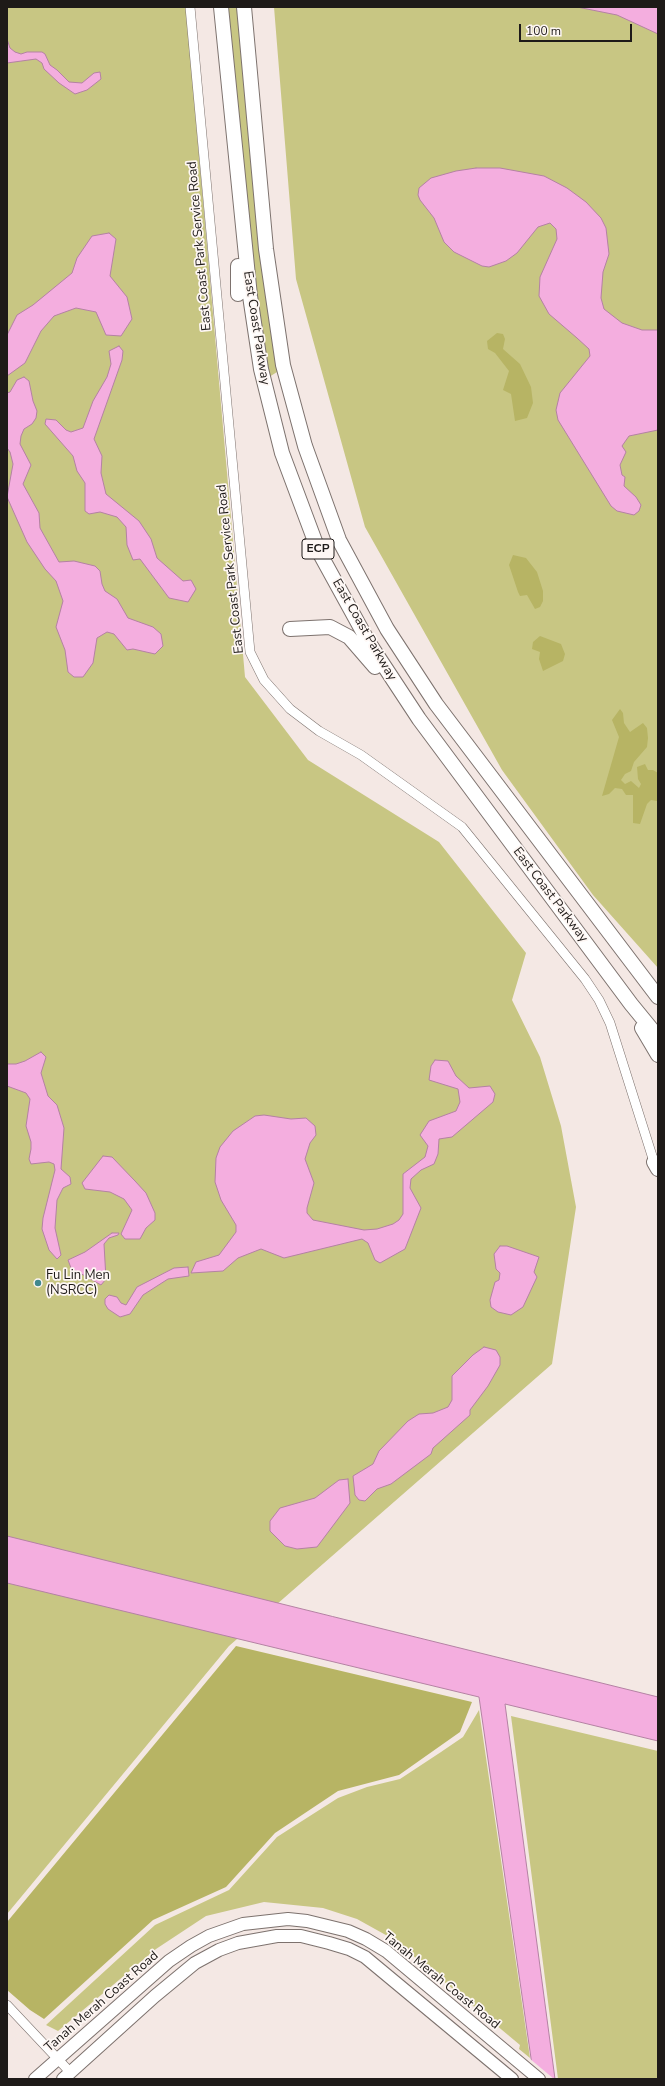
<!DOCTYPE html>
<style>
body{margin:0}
#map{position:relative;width:665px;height:2086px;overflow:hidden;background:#f4e8e4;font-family:"Nunito Sans",sans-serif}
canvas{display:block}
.frame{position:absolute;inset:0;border:8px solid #1e1a18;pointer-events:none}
.scale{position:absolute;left:519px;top:24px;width:113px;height:18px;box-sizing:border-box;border:2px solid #1e1a18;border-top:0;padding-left:5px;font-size:12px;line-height:14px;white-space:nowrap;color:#1e1a18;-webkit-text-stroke:3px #fef7f4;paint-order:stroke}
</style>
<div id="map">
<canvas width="665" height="2086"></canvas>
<div class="frame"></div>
<div class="scale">100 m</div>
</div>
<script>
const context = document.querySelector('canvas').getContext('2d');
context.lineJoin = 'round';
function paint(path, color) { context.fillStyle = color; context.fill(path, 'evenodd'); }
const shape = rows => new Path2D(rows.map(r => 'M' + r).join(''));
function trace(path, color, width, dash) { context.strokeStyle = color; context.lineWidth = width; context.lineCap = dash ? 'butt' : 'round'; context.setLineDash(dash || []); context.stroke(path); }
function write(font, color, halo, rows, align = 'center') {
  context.font = font + ' "Nunito Sans",sans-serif'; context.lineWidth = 3.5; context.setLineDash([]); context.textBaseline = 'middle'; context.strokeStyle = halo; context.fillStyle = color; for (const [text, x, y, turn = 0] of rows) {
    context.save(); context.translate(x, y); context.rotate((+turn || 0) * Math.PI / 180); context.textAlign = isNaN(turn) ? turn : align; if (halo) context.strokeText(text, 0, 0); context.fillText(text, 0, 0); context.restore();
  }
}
paint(shape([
 [7,7,186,7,245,677,308,760,439,842,526,953,512,1000,540,1057,561,1126,576,1207,552,1364,229,1646,7,1914],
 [227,7,238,7,254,186,277,372,266,379,244,187],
 [274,7,658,7,658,968,593,895,502,770,365,527,296,279],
 [479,1710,530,2058,519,2049,520,2045,393,1939,357,1919,323,1908,264,1902,206,1916,156,1949,58,2031,46,2025,155,1925,229,1890,277,1837,338,1798,367,1787,400,1779,441,1752,463,1737],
 [511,1716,658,1751,658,2079,558,2079]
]), '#c8c683');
paint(shape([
 [497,333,503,334,505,339,503,349,520,364,531,387,533,403,527,418,515,421,511,394,503,390,509,371,495,353,488,349,487,341],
 [513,555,526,558,537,572,543,591,543,601,540,607,535,609,527,595,520,596,518,592,509,565],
 [540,636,561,644,565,654,563,661,543,671,539,659,540,652,532,649,533,642],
 [620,709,623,713,624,723,630,732,643,723,647,728,648,738,647,747,634,762,631,771,625,774,621,780,625,784,631,781,639,788,641,784,638,779,637,767,645,764,648,770,653,770,658,773,657,801,651,800,647,804,640,824,633,823,633,795,626,795,622,789,615,788,609,794,602,796,619,737,612,720],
 [236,1646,472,1702,460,1732,399,1775,338,1791,275,1833,226,1887,153,1920,44,2019,30,2010,7,1990,7,1922]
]), '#b7b464');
const water = shape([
 [577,7,658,7,658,34,617,15,577,7],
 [7,39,10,48,15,52,21,54,27,52,42,52,45,54,50,65,57,70,69,82,82,83,94,73,100,72,101,79,87,90,75,94,59,83,44,69,42,63,36,59,7,63,7,39],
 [476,168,500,168,544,176,567,188,586,202,601,218,606,228,609,254,603,272,601,298,604,309,622,323,642,330,658,330,658,430,629,436,622,446,626,452,620,465,622,475,625,477,624,486,636,497,641,505,639,511,634,515,617,511,611,506,558,420,556,410,560,393,590,356,589,349,577,338,549,314,539,296,540,277,557,239,556,229,550,223,538,227,517,253,506,261,489,267,482,266,454,252,444,242,434,218,420,200,418,195,419,188,431,178,456,171,476,168],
 [109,233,116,239,110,276,127,297,132,319,121,336,106,335,96,312,76,308,54,316,41,331,25,363,7,376,7,335,17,315,33,305,72,273,77,258,92,236,109,233],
 [119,346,123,351,122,360,94,439,102,456,101,473,106,494,139,521,151,539,157,558,183,581,191,580,196,589,188,602,169,598,140,559,133,560,127,545,126,527,117,517,100,512,89,514,85,511,85,483,77,471,73,456,45,424,46,419,56,420,66,430,71,432,83,428,93,401,107,377,111,364,109,351,119,346],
 [24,377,29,381,33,401,37,411,36,418,32,424,24,429,21,436,20,444,31,465,23,484,39,513,40,528,59,562,74,561,95,566,100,571,102,584,105,591,117,599,128,618,153,627,161,634,163,646,155,654,133,649,127,650,114,634,107,632,97,638,93,663,83,677,74,677,68,672,65,650,56,627,63,601,56,581,45,569,27,542,7,497,13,464,10,452,7,448,7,393,10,392,17,380,24,377],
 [41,1052,46,1057,41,1073,48,1096,57,1105,64,1128,61,1169,70,1177,71,1184,63,1188,57,1200,55,1228,61,1255,57,1259,49,1250,42,1229,43,1218,55,1170,54,1164,49,1162,31,1164,29,1159,31,1149,31,1142,26,1126,30,1099,26,1093,7,1086,7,1064,16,1064,25,1061,41,1052],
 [435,1060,448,1061,456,1076,469,1088,490,1086,495,1094,493,1102,452,1137,439,1139,438,1154,434,1164,421,1170,411,1179,410,1188,421,1208,405,1249,380,1263,375,1260,368,1243,362,1239,284,1258,261,1249,238,1258,223,1271,191,1273,196,1262,219,1255,236,1232,236,1225,221,1200,215,1182,216,1158,220,1147,233,1131,255,1116,264,1115,291,1119,306,1118,315,1126,316,1135,310,1143,305,1159,314,1183,307,1208,307,1213,313,1220,364,1230,377,1229,393,1224,399,1220,403,1214,403,1174,425,1157,428,1146,420,1135,429,1121,456,1111,460,1102,458,1089,429,1080,431,1066,435,1060],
 [103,1156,112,1157,135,1181,146,1193,155,1213,155,1220,146,1228,140,1239,125,1239,121,1234,132,1210,124,1199,110,1192,85,1189,82,1183,103,1156],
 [112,1233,119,1233,118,1235,109,1238,104,1244,106,1279,101,1285,71,1268,68,1260,85,1252,112,1233],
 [500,1246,507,1246,539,1257,534,1272,537,1277,523,1307,511,1315,498,1312,491,1307,490,1300,495,1282,499,1280,500,1273,496,1269,494,1254,500,1246],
 [188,1267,189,1276,168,1279,143,1295,130,1314,120,1317,108,1309,105,1304,105,1299,109,1295,117,1297,121,1303,126,1305,137,1287,174,1268,188,1267],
 [484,1347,496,1350,500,1357,500,1365,488,1386,470,1410,470,1415,433,1448,431,1454,391,1484,377,1489,365,1501,359,1500,355,1495,353,1476,373,1464,379,1451,408,1421,419,1414,433,1413,448,1407,452,1400,452,1376,473,1355,484,1347],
 [348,1479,350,1503,317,1547,297,1549,285,1546,270,1531,270,1521,280,1508,315,1498,339,1480,348,1479],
 [7,1536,658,1697,658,1741,505,1704,555,2079,534,2079,479,1697,7,1583,7,1536]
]);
paint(water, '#f4aedf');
trace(water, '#b482a3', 1);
paint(shape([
 [529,2058,554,2079,532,2079]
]), '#f4e8e4');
const minor = shape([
 [190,7,250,652,264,680,290,709,319,731,361,755,462,827,585,979,599,1000,610,1023,654,1162],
 [7,2005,70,2072]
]);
const major = shape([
 [35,2079,169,1961,191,1946,209,1936,243,1924,288,1919,307,1921,348,1931,366,1939,386,1951,539,2079],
 [63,2079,155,1996,195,1963,219,1950,238,1943,277,1936,301,1936,329,1943,349,1949,365,1957,512,2079]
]);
const highway = shape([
 [221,7,250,296,261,369,282,453,319,552,369,643,419,719,631,1004,658,1037],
 [244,7,266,249,283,365,305,446,339,540,387,629,436,704,658,997],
 [238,294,238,266],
 [290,629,330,627,349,637,375,667],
 [642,1028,658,1055],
 [654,1162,658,1169]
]);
trace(minor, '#7d726e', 10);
trace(major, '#7d726e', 14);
trace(highway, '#7d726e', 16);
trace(minor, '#fff', 9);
trace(major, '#fff', 12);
trace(highway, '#fff', 14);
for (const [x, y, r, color] of [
 [38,1283,4,"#41888e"]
]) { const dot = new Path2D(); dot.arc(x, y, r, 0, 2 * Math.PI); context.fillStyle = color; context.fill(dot); trace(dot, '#fef7f4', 1.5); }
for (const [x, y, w] of [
 [318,549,32]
]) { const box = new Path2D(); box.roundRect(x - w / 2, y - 10, w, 20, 3); context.fillStyle = '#fef7f4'; context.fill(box); trace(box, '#1e1a18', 1); }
write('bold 12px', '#1e1a18', null, [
 ["ECP",318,549]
]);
write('13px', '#1e1a18', '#fef7f4', [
 ["East Coast Park Service Road",200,246,-95],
 ["East Coast Parkway",256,328,81],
 ["East Coast Park Service Road",231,569,-96],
 ["East Coast Parkway",364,630,60],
 ["East Coast Parkway",550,895,53],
 ["Tanah Merah Coast Road",441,1981,39],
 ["Tanah Merah Coast Road",102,2002,-41]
]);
write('13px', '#1e1a18', '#fef7f4', [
 ["Fu Lin Men",46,1276],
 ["(NSRCC)",46,1291]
], 'left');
</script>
